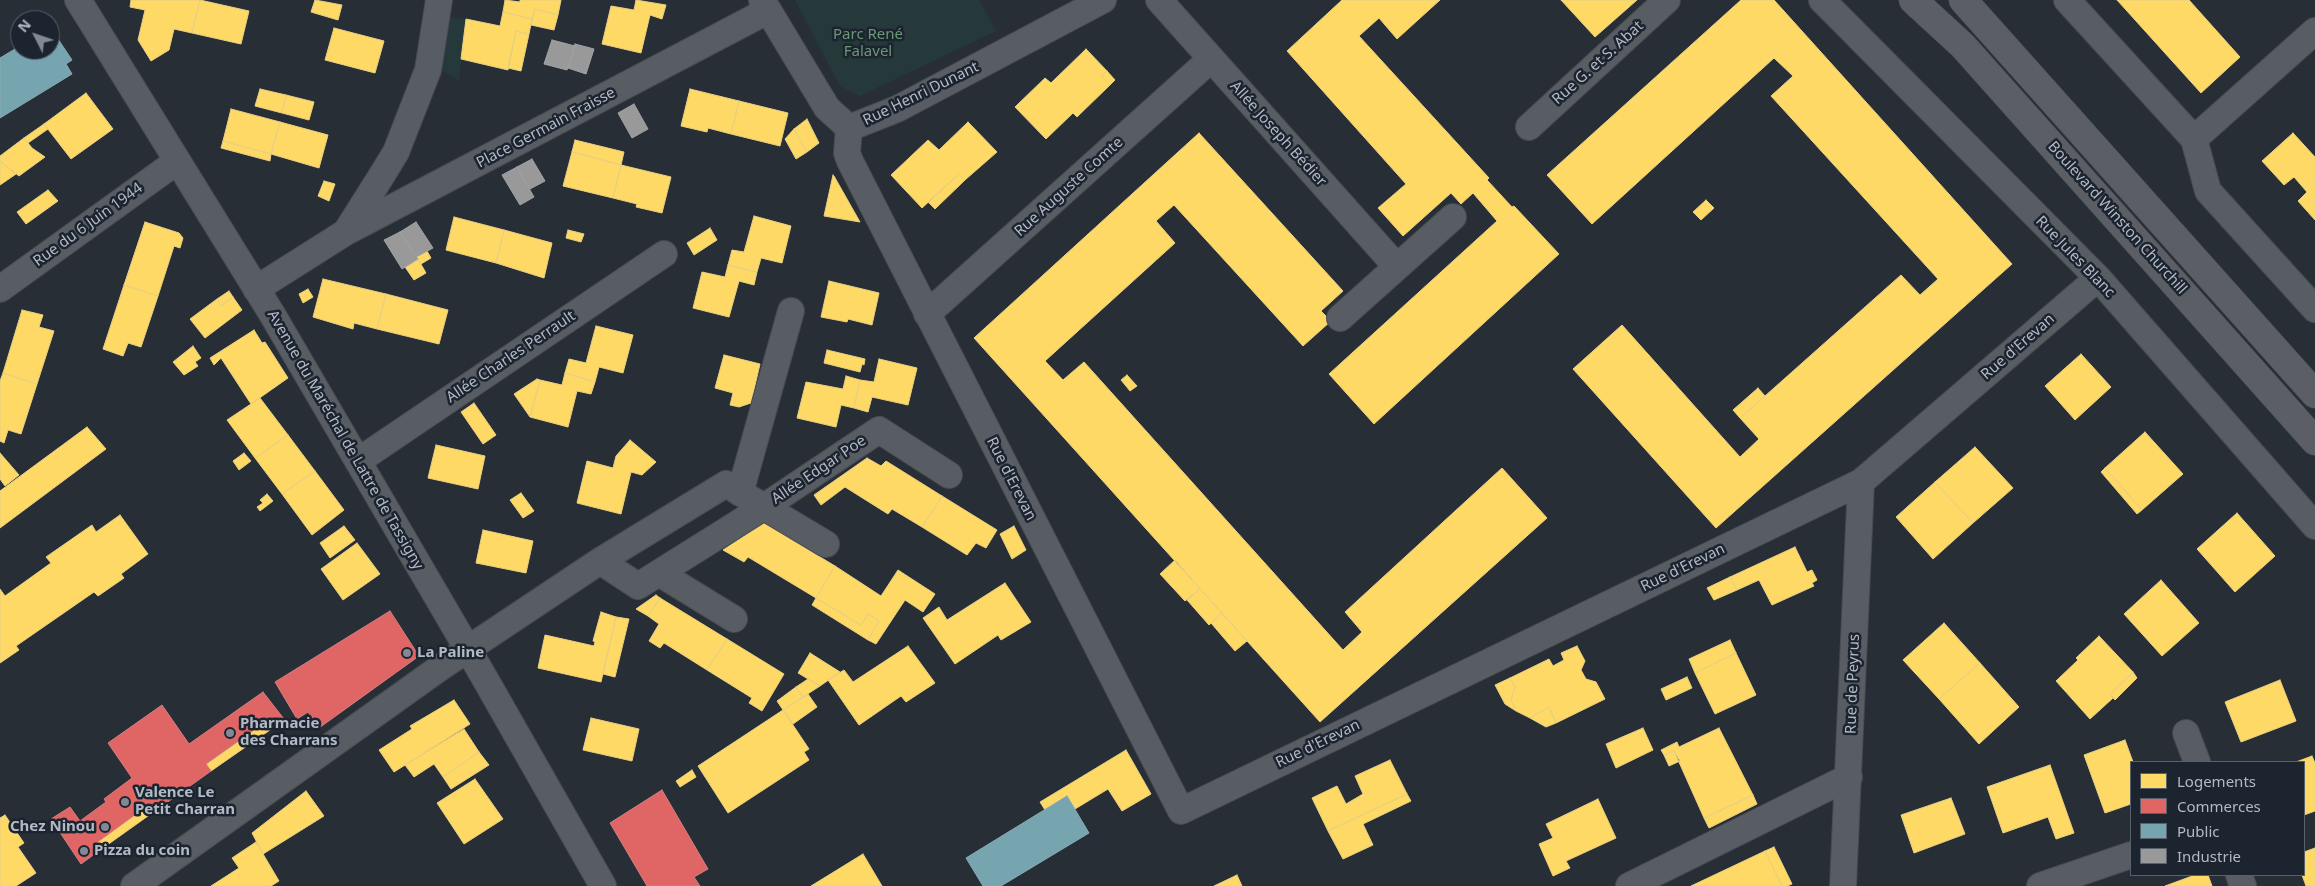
<!DOCTYPE html>
<meta charset="utf-8">
<style>
body{margin:0}
#map{position:relative;width:2315px;height:886px;overflow:hidden;background:#282e35;font-family:"Noto Sans",sans-serif}
canvas{display:block}
.legend{position:absolute;left:2130px;top:761px;width:175px;height:115px;box-sizing:border-box;background:#1c242f;border:1px solid #58606b;margin:0;padding:6px 9px;list-style:none;font-size:15px;color:#b2bac6}
.legend li{display:flex;align-items:center;gap:10px;height:25px}
.legend b{width:25px;border:1px solid #58606b}
.north{position:absolute;left:10px;top:10px;width:50px;height:50px;box-sizing:border-box;background:#1c242f;border:1px solid #58606b;border-radius:50%;rotate:311deg;font-size:14px;font-weight:700;line-height:20px;text-align:center;color:#b2bac6}
.north::after{content:'';display:block;margin:auto;width:18px;height:22px;background:#828993;clip-path:polygon(50% 0,100% 100%,50% 72%,0 100%)}
</style>
<div id="map">
<canvas width="2315" height="886"></canvas>
<ul class="legend">
<li><b style="height:14px;background:#ffd966"></b>Logements</li>
<li><b style="height:14px;background:#e06666"></b>Commerces</li>
<li><b style="height:14px;background:#76a5af"></b>Public</li>
<li><b style="height:14px;background:#999"></b>Industrie</li>
</ul>
<div class="north">N</div>
</div>
<script>
const context = document.querySelector('canvas').getContext('2d');
context.lineJoin = 'round';
function paint(path, color) { context.fillStyle = color; context.fill(path, 'evenodd'); }
const shape = rows => new Path2D(rows.map(r => 'M' + r).join(''));
function trace(path, color, width, dash) { context.strokeStyle = color; context.lineWidth = width; context.lineCap = dash ? 'butt' : 'round'; context.setLineDash(dash || []); context.stroke(path); }
function write(font, color, halo, rows, align = 'center') {
  context.font = font + ' "Noto Sans",sans-serif'; context.lineWidth = 5; context.setLineDash([]); context.textBaseline = 'middle'; context.strokeStyle = halo; context.fillStyle = color; for (const [text, x, y, turn = 0] of rows) {
    context.save(); context.translate(x, y); context.rotate((+turn || 0) * Math.PI / 180); context.textAlign = isNaN(turn) ? turn : align; if (halo) context.strokeText(text, 0, 0); context.fillText(text, 0, 0); context.restore();
  }
}
paint(shape([
 [795,0,979,0,996,31,860,96,840,86],
 [447,17,466,19,459,81,441,70]
]), '#25383a');
const homes = shape([
 [131,0,200,0,192,33,174,29,169,50,151,61,138,40,145,10,130,7,131,0],
 [200,0,249,11,241,44,192,33,200,0],
 [315,0,342,5,338,20,311,12,315,0],
 [505,0,520,2,520,0,561,0,558,15,535,9,532,19,503,12,505,0],
 [636,0,666,5,662,19,650,15,641,53,602,44,611,6,634,10,636,0],
 [1342,0,1440,0,1397,39,1379,18,1359,36,1489,178,1487,180,1512,207,1514,206,1559,254,1374,424,1329,374,1497,221,1473,193,1461,204,1451,193,1403,236,1378,208,1406,184,1287,51,1342,0],
 [1561,0,1637,0,1595,37,1561,0],
 [1741,0,1774,0,2012,264,1716,528,1573,369,1622,325,1740,457,1759,439,1740,418,1765,396,1901,275,1920,295,1938,279,1771,96,1793,76,1774,58,1592,224,1547,175,1741,0],
 [2117,0,2189,0,2240,57,2201,93,2117,0],
 [535,9,558,15,554,30,531,25,535,9],
 [503,12,532,19,529,34,516,31,508,70,461,59,466,19,500,26,503,12],
 [334,28,384,41,375,73,325,60,334,28],
 [516,31,529,34,521,71,508,68,516,31],
 [1086,49,1107,71,1101,76,1110,85,1077,117,1073,113,1046,139,1015,107,1045,78,1051,83,1086,49],
 [1107,71,1115,80,1110,85,1101,76,1107,71],
 [260,89,286,95,282,113,255,106,260,89],
 [690,89,739,101,731,134,708,128,707,132,681,126,690,89],
 [86,93,113,129,71,159,44,124,86,93],
 [286,95,314,102,309,120,282,113,286,95],
 [739,101,788,113,780,146,731,134,739,101],
 [231,109,280,122,271,154,223,141,231,109],
 [807,119,819,143,807,152,794,129,807,119],
 [280,122,328,135,319,168,271,154,280,122],
 [968,122,997,152,965,180,959,174,922,208,891,175,928,140,939,150,968,122],
 [44,124,48,129,28,143,24,138,44,124],
 [794,129,807,152,796,159,785,139,794,129],
 [1199,133,1343,291,1321,311,1331,321,1303,346,1174,205,1156,221,1175,243,1045,361,1063,380,1084,362,1343,650,1362,632,1345,612,1502,468,1547,518,1320,722,974,338,1199,133],
 [2293,133,2315,157,2315,220,2298,201,2307,192,2294,177,2284,185,2262,161,2293,133],
 [24,138,32,148,45,157,19,176,0,161,0,156,24,138],
 [575,140,624,152,621,165,572,152,575,140],
 [223,141,271,154,270,161,221,148,223,141],
 [572,152,621,165,613,198,563,186,572,152],
 [0,161,16,174,0,185,0,161],
 [621,165,671,177,662,213,636,207,637,204,613,198,621,165],
 [959,174,965,180,935,209,928,202,959,174],
 [833,175,834,176,860,222,824,216,833,175],
 [324,181,335,184,329,201,318,196,324,181],
 [48,190,58,201,26,224,17,212,48,190],
 [1706,200,1714,208,1701,220,1693,212,1706,200],
 [754,216,791,226,782,263,761,258,757,272,728,265,732,250,744,252,754,216],
 [454,217,504,230,496,263,446,250,454,217],
 [145,222,179,233,183,238,180,248,174,246,158,296,124,285,145,222],
 [710,228,717,240,694,255,687,243,710,228],
 [504,230,552,243,544,278,496,263,504,230],
 [568,230,584,234,581,242,566,238,568,230],
 [427,251,431,258,421,264,416,257,427,251],
 [418,259,426,273,414,280,405,267,418,259],
 [728,265,757,272,754,285,739,281,729,317,693,308,702,272,725,277,728,265],
 [323,279,386,294,377,329,354,323,353,329,313,317,323,279],
 [829,281,879,293,872,325,848,319,847,322,821,317,829,281],
 [124,285,158,296,141,347,128,343,123,356,103,349,124,285],
 [308,289,313,297,303,303,299,294,308,289],
 [229,291,233,297,221,306,217,299,229,291],
 [386,294,448,310,439,344,377,329,386,294],
 [233,297,242,310,205,338,190,319,217,299,221,306,233,297],
 [22,310,43,315,39,327,54,331,37,384,3,373,22,310],
 [596,326,633,335,623,373,599,367,595,382,565,373,569,359,586,363,596,326],
 [254,330,262,343,265,342,288,378,251,404,221,358,214,365,210,358,254,330],
 [193,346,201,358,195,362,198,366,184,375,173,362,193,346],
 [827,350,865,359,864,365,862,364,860,372,824,363,827,350],
 [2081,354,2111,387,2075,420,2045,386,2081,354],
 [724,355,760,364,751,403,739,407,730,405,733,393,715,388,724,355],
 [879,359,917,368,908,405,872,397,868,412,854,408,860,380,874,382,879,359],
 [3,373,37,384,21,434,8,430,4,443,0,441,0,381,3,373],
 [565,373,595,382,591,394,577,391,568,427,530,417,540,380,562,385,565,373],
 [1127,375,1137,386,1130,391,1121,380,1127,375],
 [846,376,860,380,854,408,841,405,836,427,797,418,806,382,843,389,846,376],
 [537,379,540,380,530,417,514,394,537,379],
 [1758,388,1765,396,1740,418,1733,410,1758,388],
 [260,398,288,435,255,458,227,420,260,398],
 [474,403,496,435,483,444,461,412,474,403],
 [87,427,106,449,0,528,0,491,87,427],
 [2145,432,2183,474,2142,510,2105,468,2145,432],
 [288,435,315,471,282,494,255,458,288,435],
 [630,440,656,462,642,475,631,472,621,514,577,503,587,461,613,468,616,456,630,440],
 [436,445,485,456,478,489,428,478,436,445],
 [1975,447,2013,488,1973,523,1935,482,1975,447],
 [0,453,19,475,5,486,0,479,0,453],
 [244,453,251,461,239,470,233,461,244,453],
 [867,458,881,466,886,461,942,496,922,527,892,509,888,514,845,487,821,505,814,495,867,458],
 [2105,468,2142,510,2137,514,2101,472,2105,468],
 [315,471,344,510,312,535,282,494,315,471],
 [1935,482,1973,523,1933,559,1896,517,1935,482],
 [521,493,534,511,523,518,510,500,521,493],
 [267,494,273,501,260,511,257,507,263,503,260,500,267,494],
 [942,496,997,530,986,548,976,543,967,555,922,527,942,496],
 [2237,513,2275,556,2235,592,2197,549,2237,513],
 [120,515,148,554,121,574,124,578,98,596,94,592,16,646,19,650,0,663,0,589,5,596,51,563,46,557,92,525,96,532,120,515],
 [764,523,835,566,816,598,748,557,744,562,723,550,764,523],
 [344,526,355,540,330,558,320,543,344,526],
 [1014,526,1026,550,1012,559,1000,534,1014,526],
 [483,530,533,541,526,573,476,563,483,530],
 [357,543,380,574,343,600,321,569,357,543],
 [1795,547,1807,572,1812,570,1817,580,1812,583,1814,586,1772,605,1759,580,1737,590,1730,577,1795,547],
 [1175,560,1200,589,1185,601,1160,574,1175,560],
 [835,566,881,596,898,570,935,594,923,612,905,600,876,644,868,640,879,621,868,614,861,625,816,598,835,566],
 [1730,577,1737,590,1714,600,1707,588,1730,577],
 [2161,580,2199,623,2162,656,2124,614,2161,580],
 [1005,583,1031,622,1001,640,998,635,955,664,923,618,939,607,947,620,1005,583],
 [1200,589,1222,613,1209,625,1187,600,1200,589],
 [656,595,660,598,648,616,636,609,656,595],
 [660,598,727,639,707,670,664,643,660,648,649,641,659,624,648,616,660,598],
 [816,598,861,625,868,614,879,621,868,640,812,605,816,598],
 [601,612,616,617,601,682,538,668,545,635,594,646,595,642,593,641,601,612],
 [1222,613,1247,641,1235,651,1211,623,1222,613],
 [616,617,629,619,615,677,603,674,616,617],
 [1944,623,1980,663,1939,699,1903,660,1944,623],
 [2099,636,2133,672,2110,694,2113,698,2090,719,2056,681,2078,660,2076,658,2099,636],
 [727,639,784,674,762,711,749,703,752,698,707,670,727,639],
 [1730,640,1736,653,1695,673,1689,659,1730,640],
 [908,646,935,683,906,702,901,696,859,725,828,680,844,670,853,682,908,646],
 [1577,646,1585,661,1581,670,1586,679,1596,682,1605,699,1556,723,1549,707,1530,718,1516,711,1511,700,1515,687,1510,678,1549,659,1553,666,1564,660,1561,653,1577,646],
 [810,653,840,672,820,686,798,673,810,653],
 [1736,653,1756,695,1715,714,1695,673,1736,653],
 [1980,663,2019,707,1979,744,1939,699,1980,663],
 [2133,672,2137,678,2115,700,2110,694,2133,672],
 [1687,677,1692,688,1666,700,1661,689,1687,677],
 [1510,678,1515,687,1511,700,1516,711,1505,704,1495,685,1510,678],
 [808,679,820,686,803,697,796,687,808,679],
 [2280,680,2296,721,2241,742,2225,702,2280,680],
 [796,687,803,697,783,710,777,701,796,687],
 [808,694,817,707,793,724,783,710,808,694],
 [454,700,470,724,394,772,379,750,412,729,410,726,454,700],
 [1549,707,1556,723,1546,727,1530,718,1549,707],
 [783,710,809,749,804,752,809,760,728,813,698,766,783,710],
 [591,718,639,729,632,761,583,750,591,718],
 [264,723,270,730,211,771,206,764,264,723],
 [1643,728,1653,750,1616,768,1606,744,1643,728],
 [1719,728,1753,795,1704,818,1674,751,1664,755,1661,750,1677,742,1679,747,1719,728],
 [464,729,479,752,443,777,434,764,414,777,405,765,464,729],
 [2125,740,2133,762,2131,762,2131,804,2105,813,2084,755,2125,740],
 [1126,750,1151,794,1122,811,1108,789,1075,809,1067,796,1045,810,1040,802,1126,750],
 [1674,751,1680,761,1669,766,1664,755,1674,751],
 [479,752,489,765,451,789,443,777,479,752],
 [2312,756,2315,763,2315,811,2304,815,2304,762,2296,762,2312,756],
 [1390,760,1407,794,1328,831,1312,798,1337,786,1346,804,1363,794,1355,776,1390,760],
 [2050,765,2074,833,2056,839,2048,817,2003,833,1987,787,2050,765],
 [692,770,696,777,680,787,676,781,692,770],
 [475,779,503,819,464,844,437,803,475,779],
 [306,791,324,816,263,854,252,833,306,791],
 [1407,794,1411,801,1363,824,1373,845,1343,859,1328,831,1407,794],
 [1753,795,1757,804,1709,828,1704,818,1753,795],
 [1951,798,1965,834,1914,853,1901,815,1951,798],
 [1598,799,1616,838,1566,861,1570,868,1553,876,1539,844,1553,838,1546,824,1598,799],
 [150,804,155,811,96,853,92,846,150,804],
 [5,815,24,843,18,847,36,873,16,886,0,886,0,818,5,815],
 [256,842,279,881,271,886,211,886,239,868,232,858,256,842],
 [1774,847,1792,884,1787,886,1782,886,1765,851,1774,847],
 [2315,848,2315,886,2306,886,2302,875,2304,852,2315,848],
 [1765,851,1782,886,1691,886,1765,851],
 [863,854,882,886,811,886,863,854],
 [1237,875,1242,886,1214,886,1237,875],
 [2195,875,2208,875,2212,886,2165,886,2195,875]
]);
paint(homes, '#ffd966');
trace(homes, '#e8d083', 1);
const shops = shape([
 [390,611,419,656,319,728,308,712,297,719,275,682,390,611],
 [263,692,284,719,270,730,264,723,206,764,211,771,155,811,150,804,92,846,96,853,81,864,51,819,70,807,80,821,106,802,104,799,132,778,108,743,162,705,189,744,263,692],
 [662,790,708,869,694,877,700,886,647,886,610,823,662,790]
]);
paint(shops, '#e06666');
trace(shops, '#d27f83', 1);
const public = shape([
 [50,27,72,60,66,64,72,74,0,118,0,58,20,46,20,50,50,50,50,27],
 [1067,796,1089,833,1001,886,983,886,966,858,1067,796]
]);
paint(public, '#76a5af');
trace(public, '#88abb6', 1);
const industry = shape([
 [552,40,575,46,567,70,544,64,552,40],
 [575,44,594,49,586,74,568,68,575,44],
 [634,104,648,129,632,138,618,113,634,104],
 [532,159,545,181,530,189,517,167,532,159],
 [517,167,534,197,520,205,502,175,517,167],
 [416,222,433,248,416,257,400,232,416,222],
 [400,232,418,259,402,269,384,240,400,232]
]);
paint(industry, '#999');
trace(industry, '#a0a3a6', 1);
const street = shape([
 [78,0,272,314,484,677,603,886],
 [762,0,827,108,849,128],
 [1159,0,1397,267],
 [1822,0,2098,278,2315,526],
 [2067,0,2194,139,2208,191,2315,309],
 [1529,127,1667,0],
 [849,128,847,153,850,161,1181,811,1861,482,2098,278],
 [849,128,897,109,1103,0],
 [2194,139,2315,31],
 [346,232,767,11],
 [0,289,176,162],
 [256,289,346,232,382,175,396,152,428,70,439,0],
 [927,314,1211,59],
 [1340,318,1453,217],
 [358,461,664,254],
 [740,493,791,311],
 [826,544,764,507,879,430,949,475],
 [659,573,734,619],
 [2186,733,2197,762],
 [2239,875,2243,886],
 [134,886,441,667,600,561,638,586,764,507,726,484,600,561],
 [1629,886,1849,777],
 [1843,886,1861,482],
 [2040,886,2131,855]
]);
const primary = shape([
 [1913,0,1963,46,2315,441],
 [1963,0,2315,394]
]);
trace(street, '#474a50', 28);
trace(primary, '#464a52', 29);
trace(street, '#585c63', 26);
trace(primary, '#5b5f65', 28);
for (const [x, y, r, color] of [
 [407,653,5,"#828993"],
 [230,733,5,"#828993"],
 [125,802,5,"#828993"],
 [105,827,5,"#828993"],
 [84,851,5,"#828993"]
]) { const dot = new Path2D(); dot.arc(x, y, r, 0, 2 * Math.PI); context.fillStyle = color; context.fill(dot); trace(dot, '#1c242f', 2); }
write('15px', '#6a9774', '#1c242f', [
 ["Parc René",868,35],
 ["Falavel",868,52]
]);
write('15px', '#b2bac6', '#1c242f', [
 ["Rue G. et S. Abat",1598,63,-42],
 ["Rue Henri Dunant",921,94,-26],
 ["Place Germain Fraisse",546,128,-28],
 ["Allée Joseph Bédier",1278,134,48],
 ["Rue Auguste Comte",1069,187,-42],
 ["Boulevard Winston Churchill",2117,218,48],
 ["Rue du 6 Juin 1944",88,225,-36],
 ["Rue Jules Blanc",2075,257,46],
 ["Rue d'Erevan",2018,347,-41],
 ["Allée Charles Perrault",511,357,-34],
 ["Avenue du Maréchal de Lattre de Tassigny",345,440,60],
 ["Allée Edgar Poe",819,470,-34],
 ["Rue d'Erevan",1011,479,63],
 ["Rue d'Erevan",1683,568,-26],
 ["Rue de Peyrus",1853,684,-88],
 ["Rue d'Erevan",1318,744,-26]
]);
write('bold 15px', '#b2bac6', '#1c242f', [
 ["La Paline",417,653],
 ["Pharmacie",240,724],
 ["des Charrans",240,741],
 ["Valence Le",135,793],
 ["Petit Charran",135,810],
 ["Chez Ninou",95,827,"right"],
 ["Pizza du coin",94,851]
], 'left');
</script>
